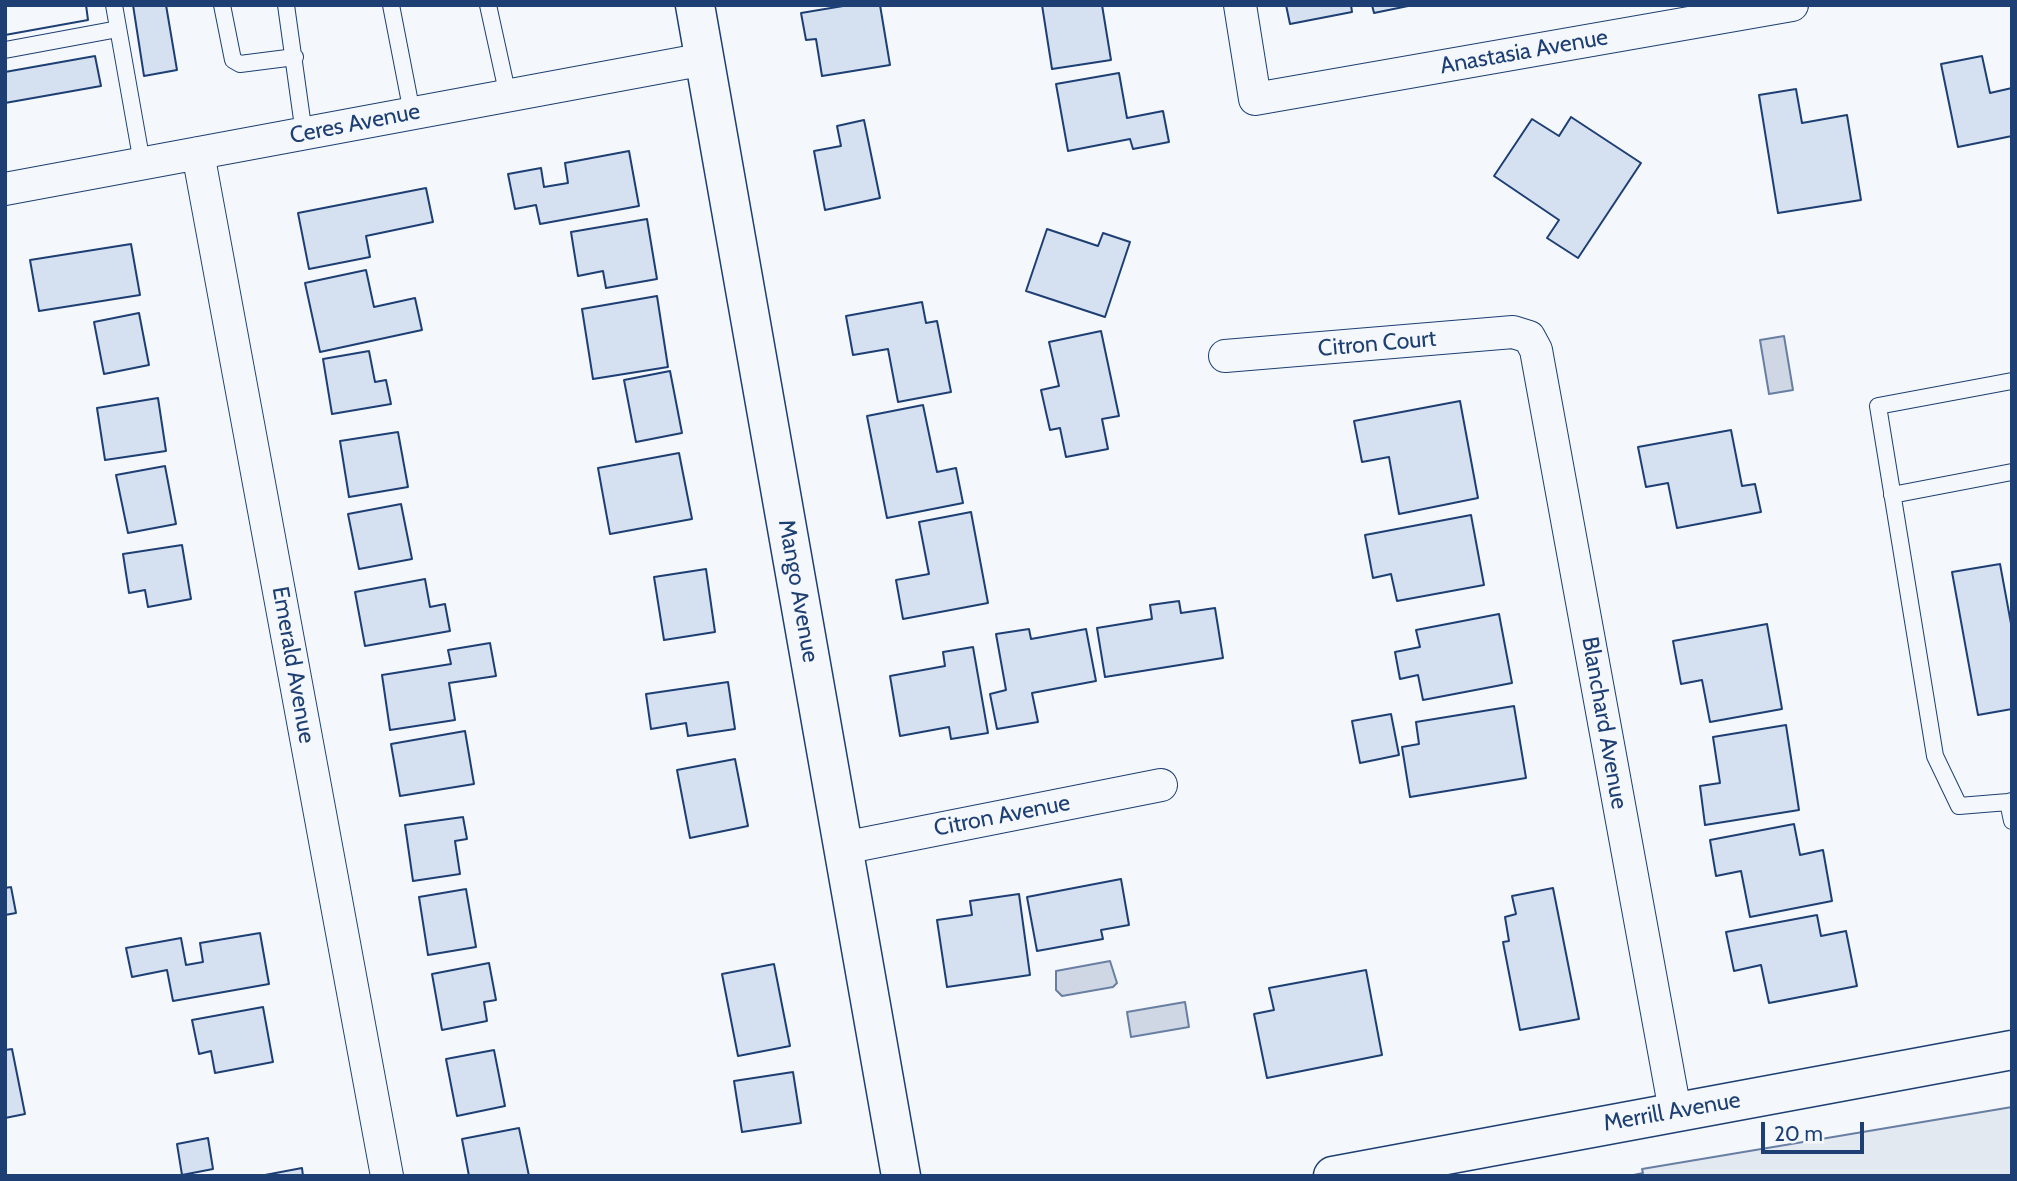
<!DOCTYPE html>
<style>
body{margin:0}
#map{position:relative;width:2017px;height:1181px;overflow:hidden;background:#f4f7fb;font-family:Cabin,sans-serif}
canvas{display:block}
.frame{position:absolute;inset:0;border:7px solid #1d3f73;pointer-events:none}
.scale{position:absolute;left:1761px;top:1122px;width:103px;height:32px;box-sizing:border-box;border:4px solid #1d3f73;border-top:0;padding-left:9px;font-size:21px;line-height:24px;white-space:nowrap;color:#1d3f73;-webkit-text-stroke:5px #f4f7fb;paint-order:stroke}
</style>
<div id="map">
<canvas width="2017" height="1181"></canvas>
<div class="frame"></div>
<div class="scale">20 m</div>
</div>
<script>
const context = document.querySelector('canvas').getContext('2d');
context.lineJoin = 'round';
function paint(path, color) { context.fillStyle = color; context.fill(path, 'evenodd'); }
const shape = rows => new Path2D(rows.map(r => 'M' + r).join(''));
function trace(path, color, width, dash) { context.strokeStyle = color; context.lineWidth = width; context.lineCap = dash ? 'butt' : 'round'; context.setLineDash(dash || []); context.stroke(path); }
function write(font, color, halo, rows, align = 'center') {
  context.font = font + ' Cabin,sans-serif'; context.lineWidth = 5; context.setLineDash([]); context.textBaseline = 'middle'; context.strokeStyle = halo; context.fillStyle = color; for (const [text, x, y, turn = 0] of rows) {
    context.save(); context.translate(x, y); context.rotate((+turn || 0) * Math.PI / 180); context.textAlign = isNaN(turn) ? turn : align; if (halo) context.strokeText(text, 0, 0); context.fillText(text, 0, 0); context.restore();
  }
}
const green = shape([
 [2012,1107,2012,1176,1629,1176,1643,1173,1642,1169,2012,1107]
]);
paint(green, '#e3e9f0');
trace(green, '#687fa3', 2);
const water = shape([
 [1784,336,1793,390,1769,394,1760,340,1784,336],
 [1110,961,1117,983,1113,987,1062,996,1056,990,1056,971,1110,961],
 [1185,1002,1189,1027,1131,1037,1127,1012,1185,1002]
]);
paint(water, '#cfd7e4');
trace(water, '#687fa3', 2);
const building = shape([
 [5,5,86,5,88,20,5,35,5,5],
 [5,5,86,5,88,20,5,35,5,5],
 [133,5,166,5,177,70,144,76,133,5],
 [849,5,880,5,890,65,822,76,816,39,806,40,801,13,849,5],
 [1042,5,1102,5,1111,60,1052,69,1042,5],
 [1286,5,1351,5,1352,12,1290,24,1286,5],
 [1372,5,1408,5,1408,6,1374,13,1372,5],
 [95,56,101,86,5,103,5,72,95,56],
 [1982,56,1990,93,2012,88,2012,136,1958,147,1941,64,1982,56],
 [1119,73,1127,118,1163,111,1169,142,1133,149,1130,139,1068,151,1056,84,1119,73],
 [1796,89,1802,123,1847,115,1861,200,1778,213,1759,95,1796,89],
 [1571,117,1641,163,1578,258,1547,238,1559,220,1494,176,1532,119,1559,136,1571,117],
 [864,120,880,198,825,210,814,151,841,146,837,126,864,120],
 [629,151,639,206,540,224,536,205,515,209,508,174,541,168,544,187,568,183,565,163,629,151],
 [426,188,433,222,366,236,370,257,309,269,298,213,426,188],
 [647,219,657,279,606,288,603,271,578,276,571,232,647,219],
 [1047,229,1098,246,1103,233,1130,242,1105,317,1026,291,1047,229],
 [131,244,140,295,39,311,30,260,131,244],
 [366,270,374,307,415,298,422,330,320,352,305,283,366,270],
 [657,296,668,367,593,379,582,309,657,296],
 [922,302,926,323,937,321,951,392,898,402,888,349,853,355,846,316,922,302],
 [139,313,149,365,104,374,94,322,139,313],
 [1101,331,1119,416,1102,419,1108,449,1066,457,1060,428,1050,430,1041,390,1059,386,1049,342,1101,331],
 [369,351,375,382,386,380,391,404,332,414,323,359,369,351],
 [670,371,682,433,636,442,624,380,670,371],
 [158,398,166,451,105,460,97,408,158,398],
 [1460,401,1478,498,1399,514,1389,457,1362,462,1354,421,1460,401],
 [923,405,937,472,956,468,963,503,887,518,867,416,923,405],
 [1731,430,1742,486,1755,484,1761,512,1677,528,1668,483,1646,487,1638,447,1731,430],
 [398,432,408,487,349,497,340,441,398,432],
 [679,453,692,519,610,534,598,468,679,453],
 [165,466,176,524,128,533,116,475,165,466],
 [401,504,412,559,359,569,348,514,401,504],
 [971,512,988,603,903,619,896,580,929,574,919,522,971,512],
 [1471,515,1484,585,1397,601,1391,574,1373,578,1365,535,1471,515],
 [182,545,191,599,148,607,145,590,129,593,123,554,182,545],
 [2000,564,2012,629,2012,709,1978,715,1952,572,2000,564],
 [706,569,715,632,664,640,654,577,706,569],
 [425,579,430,607,445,604,450,631,365,646,355,592,425,579],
 [1179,601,1181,613,1215,608,1223,658,1105,677,1097,628,1152,619,1150,605,1179,601],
 [1499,614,1512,683,1423,700,1418,675,1400,679,1395,652,1420,647,1416,630,1499,614],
 [1767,624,1782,709,1710,722,1702,680,1681,684,1673,641,1767,624],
 [1029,629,1031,639,1086,629,1096,681,1032,693,1038,722,997,729,990,694,1006,690,996,634,1029,629],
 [490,643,496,676,449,683,455,720,390,730,382,675,451,664,448,650,490,643],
 [973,647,988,733,951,739,949,727,900,736,890,676,945,666,943,652,973,647],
 [728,682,735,729,688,736,686,723,651,729,646,694,728,682],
 [1514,706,1526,778,1410,797,1402,747,1419,744,1416,722,1514,706],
 [1391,714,1399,755,1360,763,1352,721,1391,714],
 [1786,725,1799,810,1705,825,1700,786,1720,783,1713,737,1786,725],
 [465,731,474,784,400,796,391,744,465,731],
 [735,759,748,826,690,838,677,770,735,759],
 [463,817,467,839,455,841,460,874,413,881,405,825,463,817],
 [1794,824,1800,855,1823,850,1832,901,1750,917,1741,871,1716,876,1710,840,1794,824],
 [1121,879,1129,925,1101,930,1103,939,1037,951,1027,897,1121,879],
 [11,887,16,913,5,915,5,888,11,887],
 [1553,888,1579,1019,1520,1030,1503,942,1509,941,1505,917,1516,914,1512,896,1553,888],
 [466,889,476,947,428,955,419,897,466,889],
 [1019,894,1030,975,947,987,937,920,972,915,970,901,1019,894],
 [1817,915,1821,936,1846,931,1857,986,1769,1003,1761,965,1734,971,1726,932,1817,915],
 [260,933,269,984,173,1001,167,970,132,977,126,948,181,938,186,965,203,962,200,943,260,933],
 [489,963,496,1000,484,1002,487,1021,442,1030,432,974,489,963],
 [774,964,790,1046,738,1056,722,974,774,964],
 [1366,970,1382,1055,1267,1078,1254,1014,1274,1010,1269,988,1366,970],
 [263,1007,273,1062,215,1073,211,1051,199,1054,192,1020,263,1007],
 [12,1049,25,1114,5,1118,5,1050,12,1049],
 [494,1050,505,1106,457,1116,446,1059,494,1050],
 [793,1072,801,1123,742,1132,734,1081,793,1072],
 [519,1128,529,1176,469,1176,462,1139,519,1128],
 [208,1138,213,1169,182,1175,177,1144,208,1138],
 [302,1168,303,1176,265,1176,265,1175,302,1168]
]);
paint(building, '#d5e0f0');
trace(building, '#1d3f73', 2);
const lane = shape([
 [114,5,142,163],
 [222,5,233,60,240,64,295,57],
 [286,5,304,134],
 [391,5,412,113],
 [488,5,508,96],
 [5,50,118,29],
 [1892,495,2012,472],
 [2012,801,2008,802,2012,821],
 [2008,802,1959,806,1935,756,1878,406,2012,381]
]);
const street = shape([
 [1240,5,1255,99,1792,5],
 [198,153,387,1176],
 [5,189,705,59],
 [1225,356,1513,332,1529,337,1536,350,1675,1111],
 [843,848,1161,785]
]);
const secondary = shape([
 [695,5,901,1176],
 [1333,1176,2012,1050]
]);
trace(lane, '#1d3f73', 18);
trace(street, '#1d3f73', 34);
trace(secondary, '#1d3f73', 41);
trace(lane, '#f4f7fb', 16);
trace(street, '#f4f7fb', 32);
trace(secondary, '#f4f7fb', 38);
write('23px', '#1d3f73', '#f4f7fb', [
 ["Anastasia Avenue",1524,52,-10],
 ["Ceres Avenue",355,124,-11],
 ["Citron Court",1377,344,-5],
 ["Mango Avenue",798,591,80],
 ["Emerald Avenue",293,665,80],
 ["Blanchard Avenue",1604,723,80],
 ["Citron Avenue",1002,816,-11],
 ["Merrill Avenue",1672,1112,-10]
]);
</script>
